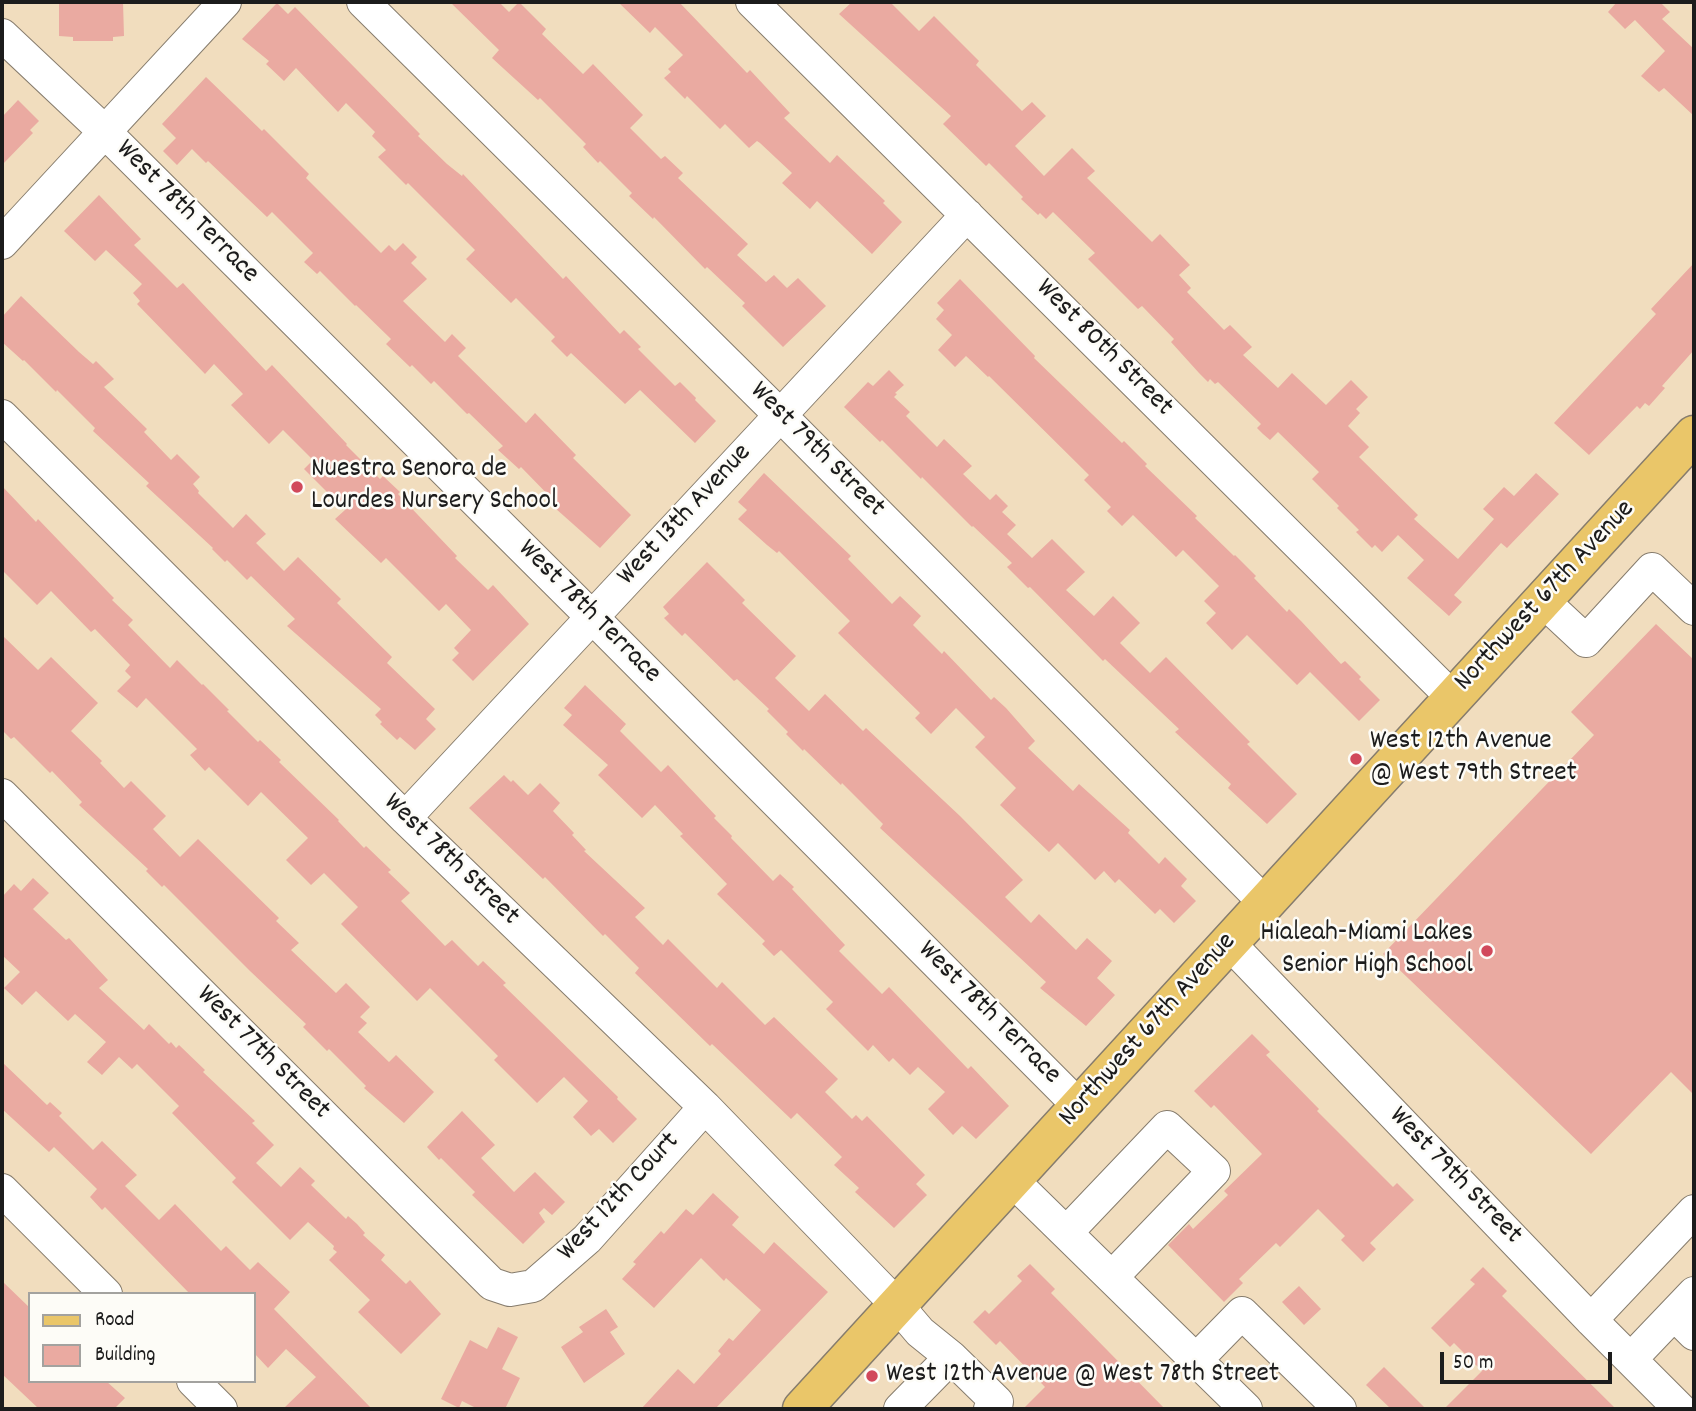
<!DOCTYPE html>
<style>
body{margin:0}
#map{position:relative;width:1696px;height:1411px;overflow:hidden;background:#f1ddbe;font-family:Dekko,sans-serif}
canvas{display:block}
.frame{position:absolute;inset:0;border:4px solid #1c1c1c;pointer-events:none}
.legend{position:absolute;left:28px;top:1292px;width:228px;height:91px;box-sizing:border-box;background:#fdfcf7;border:2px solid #a3a29f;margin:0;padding:9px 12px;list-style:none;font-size:21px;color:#1c1c1c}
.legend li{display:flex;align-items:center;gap:14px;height:35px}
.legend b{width:35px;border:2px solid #a3a29f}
.scale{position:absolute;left:1440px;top:1352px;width:172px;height:32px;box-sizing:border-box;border:4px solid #1c1c1c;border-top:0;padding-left:9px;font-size:21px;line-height:24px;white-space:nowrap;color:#1c1c1c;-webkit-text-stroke:5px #fdfcf7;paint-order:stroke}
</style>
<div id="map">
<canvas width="1696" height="1411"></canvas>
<div class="frame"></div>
<ul class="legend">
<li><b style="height:9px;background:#eac669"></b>Road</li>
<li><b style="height:19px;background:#eaaaa1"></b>Building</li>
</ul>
<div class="scale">50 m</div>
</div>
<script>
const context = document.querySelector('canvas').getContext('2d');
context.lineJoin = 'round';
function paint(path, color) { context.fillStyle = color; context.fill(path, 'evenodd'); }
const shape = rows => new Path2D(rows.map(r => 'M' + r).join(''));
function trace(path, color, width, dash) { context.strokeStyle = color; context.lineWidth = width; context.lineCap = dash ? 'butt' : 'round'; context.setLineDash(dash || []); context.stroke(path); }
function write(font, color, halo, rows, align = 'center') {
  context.font = font + ' Dekko,sans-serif'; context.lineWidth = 5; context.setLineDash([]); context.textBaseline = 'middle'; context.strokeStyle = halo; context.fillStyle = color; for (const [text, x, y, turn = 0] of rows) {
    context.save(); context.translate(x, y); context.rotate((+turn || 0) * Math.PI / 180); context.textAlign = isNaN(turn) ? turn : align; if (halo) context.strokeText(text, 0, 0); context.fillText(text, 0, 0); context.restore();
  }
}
paint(shape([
 [59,2,123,2,124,36,113,37,113,41,73,41,73,37,59,36],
 [450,2,499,2,509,12,519,2,546,29,542,34,583,74,593,64,643,115,630,128,661,159,665,156,683,173,678,178,748,244,737,255,766,282,774,275,787,288,798,278,826,306,783,347,742,306,745,303,707,267,705,269,654,217,653,219,629,196,632,193,600,161,598,163,583,147,586,144,540,98,538,100,492,58,499,50],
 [618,2,679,2,747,73,750,70,790,113,784,118,830,163,837,155,885,201,883,203,902,222,872,254,817,201,810,209,782,183,792,173,760,143,757,141,749,148,725,124,720,129,687,96,685,99,664,78,671,72,668,69,683,55,655,27,650,33],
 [852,2,890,2,919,31,934,16,979,61,976,65,1022,111,1032,102,1046,116,1015,146,1044,176,1072,148,1095,171,1087,178,1152,242,1160,234,1190,265,1179,275,1191,288,1187,292,1224,330,1230,325,1252,347,1243,355,1278,388,1292,373,1326,405,1351,380,1368,397,1356,409,1360,413,1348,426,1369,447,1359,457,1418,515,1414,519,1458,559,1494,519,1483,509,1504,487,1514,496,1536,473,1559,494,1507,548,1501,543,1454,595,1462,602,1449,616,1407,578,1424,560,1398,535,1382,552,1375,545,1372,548,1356,532,1359,530,1337,508,1339,506,1312,479,1319,472,1278,432,1270,440,1263,434,1257,428,1261,424,1218,382,1215,384,1210,379,1208,382,1199,373,1171,342,1174,339,1142,306,1138,309,1088,259,1095,253,1053,212,1046,219,1040,213,1038,215,1021,199,1023,197,989,163,986,166,943,124,951,116,839,14],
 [1617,2,1660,2,1670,12,1662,19,1694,49,1694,116,1664,88,1659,92,1641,76,1665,51,1635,20,1625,29,1608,12],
 [277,3,288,14,295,7,420,134,418,136,447,164,462,176,463,174,563,279,566,276,620,334,624,330,641,347,638,349,675,386,680,382,696,398,695,400,716,421,695,443,640,390,625,404,571,353,567,357,551,341,555,337,516,298,511,303,466,259,475,250,408,183,406,185,378,157,386,150,372,136,375,132,346,103,338,112,296,68,284,81,266,64,269,61,242,39],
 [206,77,262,131,264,129,309,174,306,178,381,253,389,245,395,251,403,243,417,257,411,263,427,279,403,301,445,342,452,334,466,348,458,356,526,423,535,413,576,455,573,458,631,515,600,548,555,508,558,505,521,467,519,469,498,450,503,446,469,413,467,414,434,381,431,384,412,365,410,367,386,344,391,339,356,305,355,306,320,271,317,274,304,262,313,253,272,212,267,217,208,161,206,163,192,149,177,165,163,151,176,138,162,124],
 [18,100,39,121,30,130,33,133,2,165,2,117],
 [99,195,141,239,134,245,177,288,183,283,266,371,272,365,347,444,346,445,380,479,383,476,400,492,398,494,457,556,455,558,488,590,493,585,529,624,473,681,452,660,459,653,454,648,471,630,446,604,439,611,386,558,381,563,335,519,345,510,304,469,313,460,283,430,269,444,231,405,243,394,214,364,205,374,137,304,140,301,133,293,142,284,106,250,95,261,64,231],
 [1694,263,1694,350,1662,386,1665,388,1649,406,1645,403,1640,409,1637,406,1589,455,1554,423,1656,314,1651,309],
 [960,279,1035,356,1034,358,1122,443,1124,441,1147,464,1145,466,1197,516,1195,518,1234,556,1235,555,1256,576,1254,578,1287,612,1289,609,1301,621,1341,664,1345,661,1361,677,1359,679,1380,700,1359,721,1310,672,1297,685,1247,635,1232,650,1206,623,1216,613,1204,601,1219,586,1183,550,1176,557,1133,515,1122,526,1107,511,1111,507,1084,480,1089,475,989,376,988,377,966,356,955,367,938,350,952,335,936,319,944,310,937,303],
 [21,296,79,352,93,364,96,361,114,379,104,387,147,429,144,432,171,460,177,454,200,477,193,484,199,491,198,493,233,528,246,514,266,534,256,543,284,571,298,557,341,599,337,603,392,657,387,663,435,709,426,719,436,729,415,750,400,737,397,740,380,724,382,722,375,715,381,709,287,626,295,619,251,576,247,580,227,560,225,562,212,549,213,548,146,486,149,483,93,431,95,428,57,390,56,392,24,360,23,361,2,342,2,317],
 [889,370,904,385,895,393,897,394,894,397,910,412,906,416,937,447,944,439,972,466,963,474,990,500,996,494,1008,506,1002,512,1016,525,1007,534,1032,558,1052,539,1085,572,1066,590,1094,616,1113,596,1140,623,1120,643,1150,673,1166,657,1250,742,1247,744,1297,794,1267,824,1228,788,1231,784,1175,732,1179,729,1105,659,1103,661,1030,587,1028,588,1007,567,1012,563,973,526,972,527,922,477,921,479,882,440,880,442,844,407,868,382,873,386],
 [764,473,851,556,848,559,892,604,900,596,921,616,913,625,942,654,944,651,991,700,994,697,1006,708,1035,741,1028,748,1073,791,1079,784,1130,830,1128,833,1159,864,1165,857,1187,879,1181,886,1196,901,1174,923,1160,909,1155,914,1119,879,1115,883,1104,871,1095,880,1058,843,1049,852,1000,805,1016,788,975,747,985,737,956,708,931,734,915,718,920,713,838,633,850,621,779,551,777,553,767,545,738,519,747,510,738,502],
 [2,486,36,522,38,519,108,592,114,598,112,600,133,620,128,625,170,668,177,660,202,685,203,684,229,710,227,711,258,742,260,740,281,760,279,762,339,820,338,821,364,848,366,846,391,870,388,872,410,893,401,901,445,946,452,940,478,966,483,961,506,983,503,985,618,1097,617,1099,637,1119,613,1143,599,1129,591,1136,573,1117,588,1101,564,1077,537,1103,494,1060,498,1056,430,988,417,1001,341,924,358,907,324,873,311,885,286,860,308,838,261,792,248,806,209,767,205,771,190,755,197,749,146,698,137,708,117,691,131,677,125,671,130,665,95,629,91,632,51,591,37,605,2,570],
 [707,562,745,600,742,603,796,656,775,678,809,711,825,694,863,731,866,728,960,816,1023,880,1005,897,1031,923,1039,914,1076,950,1087,938,1112,961,1097,978,1115,995,1086,1026,1040,988,1046,982,880,828,883,824,842,783,841,785,804,749,803,751,786,734,788,732,767,711,769,709,737,679,734,681,685,633,682,636,664,618,669,614,663,607],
 [1656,624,1694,660,1694,1095,1671,1072,1591,1154,1383,954,1594,735,1571,712],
 [2,635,38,670,51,657,98,703,71,731,102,761,100,763,124,788,131,781,166,816,153,829,180,857,198,839,279,918,276,921,299,943,291,950,336,993,346,983,370,1007,360,1017,367,1023,358,1032,389,1062,396,1055,434,1092,404,1123,364,1088,366,1086,329,1049,327,1051,303,1027,306,1024,250,971,164,885,162,887,146,871,148,869,79,805,82,802,52,771,50,773,14,737,11,739,2,730],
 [585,685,626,724,620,731,661,772,668,765,716,816,714,818,732,836,731,838,773,881,780,874,794,887,792,889,845,945,839,951,882,994,889,987,968,1069,971,1066,1009,1106,976,1139,962,1126,953,1135,928,1109,945,1092,918,1067,910,1075,893,1058,889,1062,873,1045,868,1051,826,1009,833,1002,781,950,774,956,762,944,765,941,717,894,727,884,680,836,683,834,655,805,642,818,598,775,608,765,563,725,572,715,564,708],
 [504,775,511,782,513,780,528,795,540,783,560,803,553,811,574,833,572,835,586,850,584,851,645,908,635,917,663,945,668,939,717,988,722,982,765,1025,774,1017,838,1079,825,1092,852,1119,856,1115,862,1121,867,1116,925,1175,916,1184,927,1195,894,1228,855,1192,859,1188,834,1165,842,1157,797,1113,791,1119,712,1044,710,1046,635,973,639,968,605,934,603,936,545,877,543,879,469,808],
 [33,878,49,893,33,909,66,940,69,938,108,980,99,988,144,1030,149,1024,169,1044,171,1042,176,1048,179,1045,205,1070,203,1072,255,1121,252,1123,274,1145,256,1163,281,1187,300,1167,315,1181,311,1185,346,1219,348,1216,357,1224,365,1233,363,1235,385,1255,381,1260,406,1284,410,1280,441,1314,401,1354,358,1312,370,1300,329,1260,337,1252,333,1249,334,1246,308,1222,290,1240,232,1182,236,1178,172,1113,179,1106,137,1064,132,1069,119,1057,102,1075,87,1062,106,1042,75,1014,68,1021,36,991,22,1005,4,988,20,972,2,955,2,897,14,884,21,891],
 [1252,1034,1270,1052,1266,1055,1319,1109,1317,1111,1393,1187,1397,1183,1414,1200,1370,1243,1376,1249,1363,1262,1341,1240,1345,1236,1318,1209,1280,1247,1276,1243,1239,1279,1243,1283,1224,1302,1168,1245,1189,1224,1193,1229,1228,1195,1224,1191,1262,1154,1214,1105,1211,1108,1194,1091],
 [2,1062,47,1105,50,1102,62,1113,59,1116,93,1150,102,1141,137,1175,125,1186,159,1220,175,1204,221,1251,226,1246,250,1270,258,1262,290,1292,274,1309,372,1409,283,1409,316,1377,286,1349,268,1368,254,1353,254,1294,190,1294,105,1207,102,1210,90,1197,97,1189,54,1147,49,1152,2,1109],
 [462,1111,495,1145,481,1158,514,1192,535,1172,565,1202,552,1215,544,1208,539,1213,545,1222,523,1244,472,1195,475,1192,441,1158,439,1160,427,1147],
 [713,1193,739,1217,732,1225,764,1254,774,1242,828,1292,715,1409,641,1409,678,1369,694,1384,721,1354,718,1351,729,1338,733,1341,761,1310,726,1278,724,1281,701,1258,654,1308,622,1279,636,1264,633,1262,661,1231,664,1234,686,1209,693,1215],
 [1030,1264,1055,1289,1051,1293,1165,1409,1023,1409,1045,1387,1000,1341,996,1345,973,1322,985,1310,989,1314,1022,1281,1017,1276],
 [1483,1267,1507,1291,1502,1296,1616,1409,1444,1409,1482,1371,1454,1343,1450,1347,1431,1328,1475,1284,1470,1280],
 [2,1281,30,1308,30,1381,106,1381,125,1398,114,1409,39,1409,2,1374],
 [1299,1286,1321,1309,1304,1325,1282,1302],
 [606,1309,618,1327,610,1332,625,1354,584,1383,561,1347,583,1332,579,1327],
 [498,1327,518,1337,502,1369,520,1378,505,1409,478,1409,462,1401,459,1408,441,1399,470,1340,487,1349],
 [1384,1367,1426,1409,1391,1409,1366,1385]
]), '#eaaaa1');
const minor = shape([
 [363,2,780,415,1265,903],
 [752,2,1453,698],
 [2,35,104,131,592,617,1079,1106],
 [2,243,225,2],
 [2,416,405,818,705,1107,897,1305,920,1332,951,1357],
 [1542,600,1586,641,1652,569,1694,609],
 [2,795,492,1284,510,1290,533,1286,587,1239,705,1107],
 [405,818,967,215],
 [1229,943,1591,1320,1680,1409],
 [1012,1180,1246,1409],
 [2,1190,106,1294],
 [1066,1233,1167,1127,1214,1171,1112,1277],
 [1674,1314,1694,1334],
 [1591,1320,1694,1211],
 [1631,1359,1694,1293],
 [1196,1360,1242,1313,1340,1409],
 [193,1381,221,1409],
 [900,1409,951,1357,997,1402,990,1409]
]);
const major = shape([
 [802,1409,1694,435]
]);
trace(minor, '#867c6d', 34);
trace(major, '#867c6d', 41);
trace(minor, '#fff', 32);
trace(major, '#eac669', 38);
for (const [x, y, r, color] of [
 [297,487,7,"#d1495b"],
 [1356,759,7,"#d1495b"],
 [1487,951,7,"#d1495b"],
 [872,1376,7,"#d1495b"]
]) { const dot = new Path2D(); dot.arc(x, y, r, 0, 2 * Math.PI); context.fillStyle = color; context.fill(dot); trace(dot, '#fdfcf7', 2.5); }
write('28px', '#1c1c1c', '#fdfcf7', [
 ["West 78th Terrace",186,213,45],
 ["West 80th Street",1103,349,45],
 ["West 79th Street",816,451,45],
 ["West 13th Avenue",686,516,-47],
 ["Northwest 67th Avenue",1546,597,-47],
 ["West 78th Terrace",588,613,45],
 ["West 78th Street",450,861,44],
 ["West 78th Terrace",988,1014,45],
 ["Northwest 67th Avenue",1149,1031,-48],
 ["West 77th Street",262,1054,45],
 ["West 79th Street",1454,1177,46],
 ["West 12th Court",620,1198,-47]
]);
write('28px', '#1c1c1c', '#fdfcf7', [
 ["Nuestra Senora de",311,471],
 ["Lourdes Nursery School",311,503],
 ["West 12th Avenue",1370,743],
 ["@ West 79th Street",1370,775],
 ["Hialeah-Miami Lakes",1473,935,"right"],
 ["Senior High School",1473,967,"right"],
 ["West 12th Avenue @ West 78th Street",886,1376]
], 'left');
</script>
